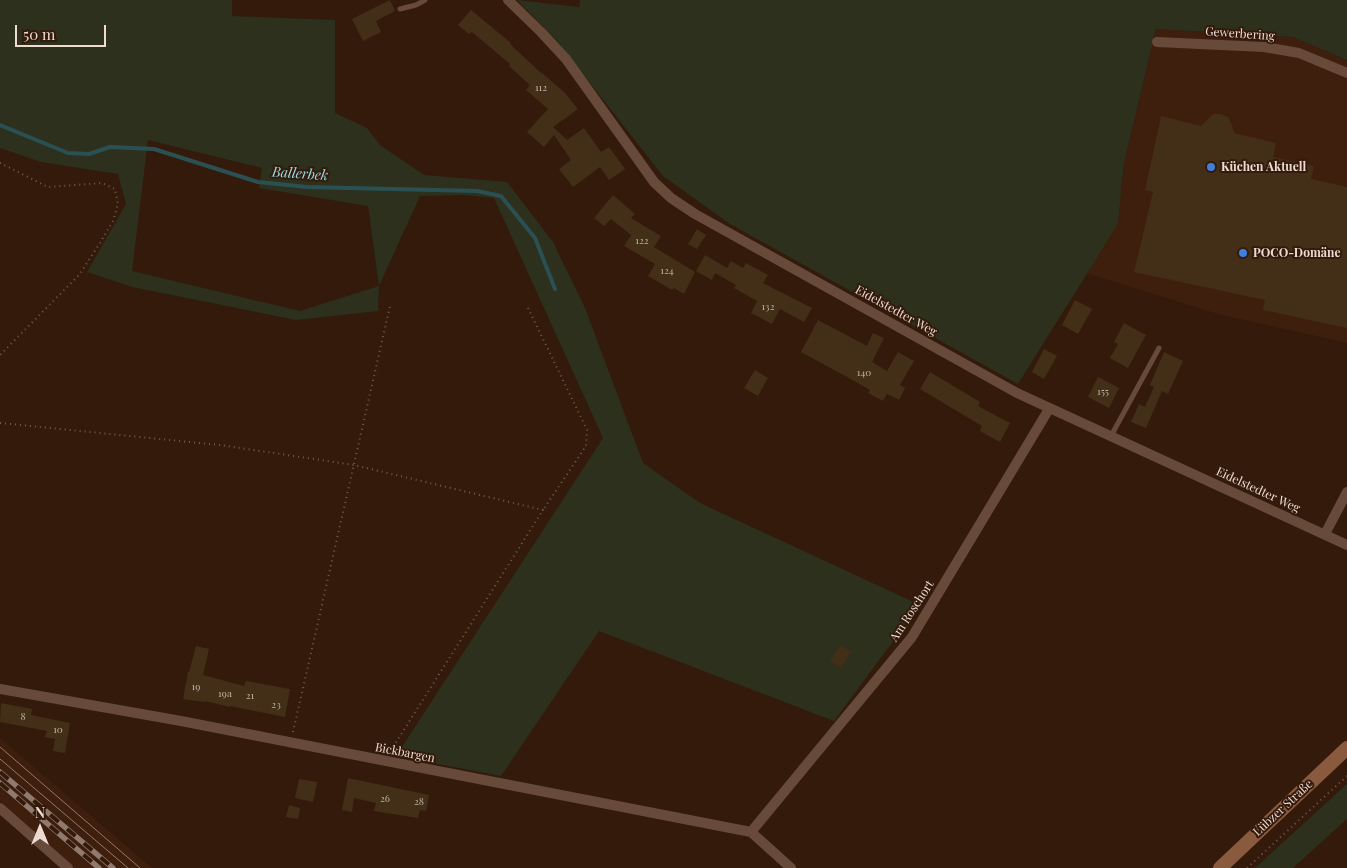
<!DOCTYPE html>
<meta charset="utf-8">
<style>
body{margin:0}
#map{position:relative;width:1347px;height:868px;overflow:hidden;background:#331a0b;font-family:"Playfair Display",serif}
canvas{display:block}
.north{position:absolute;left:15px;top:803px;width:50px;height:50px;-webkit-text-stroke:4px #331a0b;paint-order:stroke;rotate:0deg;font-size:14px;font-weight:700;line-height:20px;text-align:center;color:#eddbd2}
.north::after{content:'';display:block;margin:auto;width:18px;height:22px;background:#eddbd2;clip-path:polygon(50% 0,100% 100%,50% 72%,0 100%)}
.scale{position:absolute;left:15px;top:25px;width:91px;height:22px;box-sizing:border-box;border:2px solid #eddbd2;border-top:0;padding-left:6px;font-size:15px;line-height:18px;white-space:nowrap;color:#eddbd2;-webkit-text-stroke:4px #331a0b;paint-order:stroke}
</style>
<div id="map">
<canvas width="1347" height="868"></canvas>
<div class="north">N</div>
<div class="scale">50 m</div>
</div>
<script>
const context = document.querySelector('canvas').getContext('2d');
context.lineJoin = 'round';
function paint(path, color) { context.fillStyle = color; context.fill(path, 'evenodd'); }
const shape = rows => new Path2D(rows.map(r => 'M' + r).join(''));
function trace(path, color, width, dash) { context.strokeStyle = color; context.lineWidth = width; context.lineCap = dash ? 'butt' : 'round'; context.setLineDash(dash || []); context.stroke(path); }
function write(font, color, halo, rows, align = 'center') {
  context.font = font + ' "Playfair Display",serif'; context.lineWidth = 4; context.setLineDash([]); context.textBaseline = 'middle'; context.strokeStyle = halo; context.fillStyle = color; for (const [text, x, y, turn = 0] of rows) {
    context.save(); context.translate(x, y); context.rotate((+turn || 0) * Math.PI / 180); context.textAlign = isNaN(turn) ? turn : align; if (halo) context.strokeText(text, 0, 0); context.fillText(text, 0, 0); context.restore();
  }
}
paint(shape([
 [1156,29,1293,37,1347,60,1347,343,1218,314,1086,273,1118,224,1124,163],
 [0,738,152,868,74,868,0,801]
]), '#3e1e0c');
paint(shape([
 [0,0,232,0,232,16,335,20,335,113,367,128,380,145,424,175,507,182,553,242,585,308,643,463,700,503,920,605,834,721,599,631,501,776,396,756,603,438,494,198,464,195,420,196,379,286,378,311,296,320,132,287,87,272,126,204,118,174,41,162,0,148],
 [148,140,262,168,259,188,368,206,379,286,300,311,132,271],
 [517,0,579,7,580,0,1347,0,1347,60,1293,37,1156,29,1124,163,1118,224,1018,384,730,224,663,176,557,41],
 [1347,784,1347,819,1293,868,1255,868]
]), '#2c301d');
trace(shape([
 [0,125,68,153,89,154,110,147,154,149,258,182,307,187,477,191,501,196,535,238,555,289]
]), '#2b5054', 4);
paint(shape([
 [390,0,395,11,376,21,381,32,363,41,352,19],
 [471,10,511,43,510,44,541,73,541,72,565,93,578,109,553,127,567,140,584,128,601,152,609,147,625,169,609,180,600,167,573,187,559,169,571,160,554,135,544,147,527,132,548,109,526,90,530,85,509,66,510,64,472,32,469,34,458,25],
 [1213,114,1221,114,1228,117,1232,125,1234,133,1276,143,1273,157,1314,166,1311,179,1347,187,1347,328,1263,310,1265,300,1134,272,1153,192,1145,190,1161,116,1201,126],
 [613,195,635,214,631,218,661,236,654,247,695,272,684,294,674,288,672,290,648,276,655,264,624,246,631,235,611,219,604,226,594,218],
 [697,229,706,235,697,249,688,244],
 [705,255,727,268,731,261,743,268,746,263,768,275,763,283,812,308,804,322,780,309,772,324,751,313,757,301,734,288,736,285,715,273,712,280,696,271],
 [1075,300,1092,309,1078,334,1062,325],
 [818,320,867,346,873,333,884,338,872,362,887,371,898,352,914,361,900,385,905,388,899,400,887,394,883,401,868,393,870,390,849,378,801,352],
 [1124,323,1146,335,1128,368,1110,358,1118,344,1114,342],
 [1044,349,1057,356,1044,379,1032,372],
 [1164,352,1183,361,1168,394,1162,391,1146,428,1131,422,1139,404,1145,407,1154,387,1150,385],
 [755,370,768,378,758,396,744,388],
 [930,372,980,402,978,406,1010,423,1000,442,980,431,982,426,920,389],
 [1098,377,1119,388,1109,408,1088,397],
 [841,645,851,652,841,668,830,661],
 [196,646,209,649,203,675,244,686,246,681,290,689,285,717,230,706,230,707,205,701,205,702,183,699,188,672,189,672],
 [1,703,32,709,31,715,70,723,65,753,53,751,55,739,45,737,47,731,0,722],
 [348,778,429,795,426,811,420,810,418,818,374,811,376,803,354,798,352,812,342,810],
 [299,779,317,782,313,802,295,798],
 [289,805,300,808,298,819,286,817]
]), '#432f18');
trace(shape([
 [0,163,48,187,102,183,115,189,118,204,113,221,100,243,79,275,0,355],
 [528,308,587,430,586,446,543,510],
 [0,423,220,445,354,465,543,510,395,744],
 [293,732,390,306],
 [1247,868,1347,776]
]), '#735c50', 2, [1, 4]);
trace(shape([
 [400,9,416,5,425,0],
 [1111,436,1159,348]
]), '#684a3b', 5);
trace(shape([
 [508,0,541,32,566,59,654,182,671,198,695,214,1017,393,1347,545],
 [1157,42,1264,47,1299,53,1347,73],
 [1325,534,1347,492],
 [0,689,181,721,751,832,791,868],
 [0,808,68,868],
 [751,832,912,637,1049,409]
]), '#684a3b', 10);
trace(shape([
 [1220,868,1347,748]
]), '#8a5a3e', 14);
trace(shape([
 [0,747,140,868],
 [0,759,128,868]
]), '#907a6e', 1);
const rail = shape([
 [0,772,113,868],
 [0,783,99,868]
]);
trace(rail, '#907a6e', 5.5);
trace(rail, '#331a0b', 4, [11]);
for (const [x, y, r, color] of [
 [1211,167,5,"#3f7fe0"],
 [1243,253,5,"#3f7fe0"]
]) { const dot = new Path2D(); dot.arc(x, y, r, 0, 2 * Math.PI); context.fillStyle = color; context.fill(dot); trace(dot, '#331a0b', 2); }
write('10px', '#c2b0a4', null, [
 ["112",541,88],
 ["122",642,241],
 ["124",667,271],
 ["132",768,307],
 ["140",864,373],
 ["155",1103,392],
 ["19",196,687],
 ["19a",225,694],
 ["21",250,696],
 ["23",276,705],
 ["8",23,717],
 ["10",58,730],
 ["26",385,799],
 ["28",419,802]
]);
write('12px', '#eddbd2', '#331a0b', [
 ["Gewerbering",1240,34,4],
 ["Eidelstedter Weg",896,311,29],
 ["Eidelstedter Weg",1258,490,25],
 ["Am Roschort",912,611,-57],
 ["Bickbargen",405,753,11],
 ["Lübzer Straße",1283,808,-43]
]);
write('bold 12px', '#eddbd2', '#331a0b', [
 ["Küchen Aktuell",1221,167],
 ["POCO-Domäne",1253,253]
], 'left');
write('italic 14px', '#93dce4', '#331a0b', [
 ["Ballerbek",300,174,4]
]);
</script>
